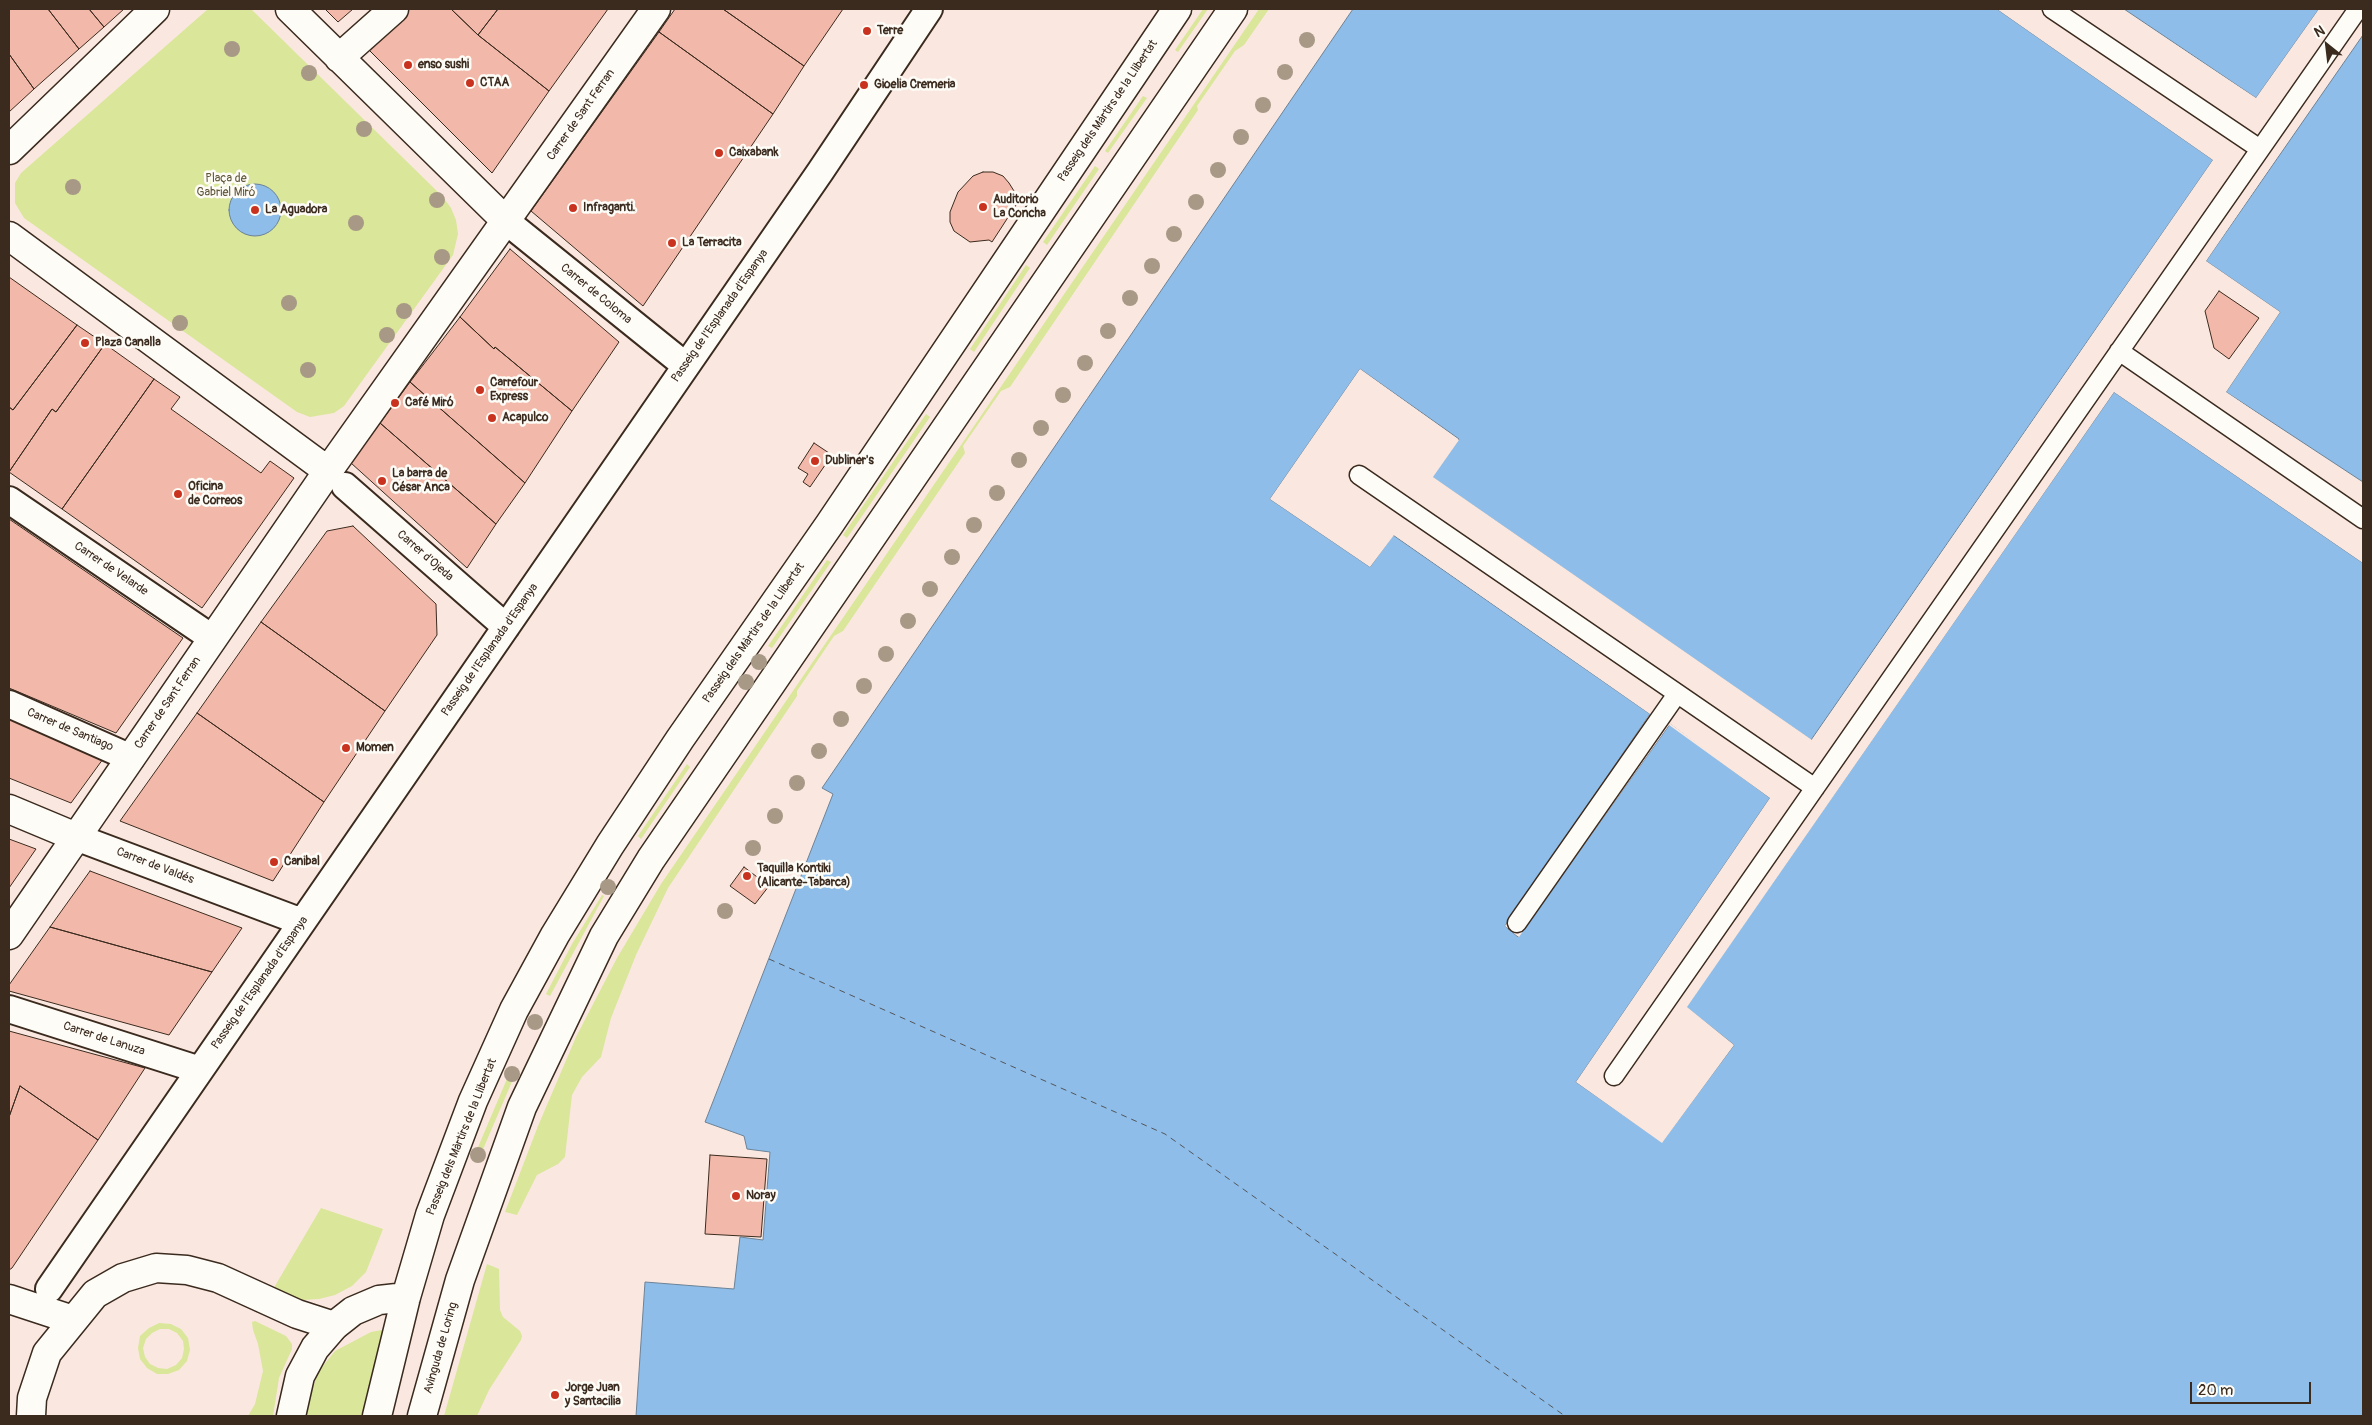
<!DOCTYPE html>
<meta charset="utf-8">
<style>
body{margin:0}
#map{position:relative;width:2372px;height:1425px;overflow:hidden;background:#fae8e0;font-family:Pangolin,sans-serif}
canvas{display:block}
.frame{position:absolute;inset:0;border:10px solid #3b2a1e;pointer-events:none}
.north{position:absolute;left:2302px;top:20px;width:50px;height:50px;-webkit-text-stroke:4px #fdfcf7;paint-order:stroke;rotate:331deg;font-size:14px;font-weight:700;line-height:20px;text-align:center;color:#3b2a1e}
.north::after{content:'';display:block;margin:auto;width:18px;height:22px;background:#3b2a1e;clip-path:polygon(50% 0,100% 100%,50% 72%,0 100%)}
.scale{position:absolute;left:2190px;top:1382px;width:121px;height:22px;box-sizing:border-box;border:2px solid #3b2a1e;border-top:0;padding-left:6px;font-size:15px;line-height:18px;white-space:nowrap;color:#3b2a1e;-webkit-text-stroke:4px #fdfcf7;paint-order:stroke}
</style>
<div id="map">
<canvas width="2372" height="1425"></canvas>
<div class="frame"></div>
<div class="north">N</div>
<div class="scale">20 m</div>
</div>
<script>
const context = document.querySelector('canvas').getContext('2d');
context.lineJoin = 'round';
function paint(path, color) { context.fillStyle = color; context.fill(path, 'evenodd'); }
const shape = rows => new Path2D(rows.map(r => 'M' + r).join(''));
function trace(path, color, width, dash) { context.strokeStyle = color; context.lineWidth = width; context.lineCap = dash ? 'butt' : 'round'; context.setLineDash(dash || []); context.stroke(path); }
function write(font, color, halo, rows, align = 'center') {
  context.font = font + ' Pangolin,sans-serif'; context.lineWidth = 5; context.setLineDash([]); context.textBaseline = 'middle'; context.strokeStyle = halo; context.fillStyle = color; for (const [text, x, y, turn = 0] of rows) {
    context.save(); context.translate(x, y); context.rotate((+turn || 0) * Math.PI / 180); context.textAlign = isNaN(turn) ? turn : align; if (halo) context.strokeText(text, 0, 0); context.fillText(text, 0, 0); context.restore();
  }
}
paint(shape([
 [208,9,251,9,443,197,451,208,456,220,458,234,453,255,344,406,334,413,310,417,297,412,24,218,15,203,15,183,21,173],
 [1203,9,1208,9,1178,52,1175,50],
 [1259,9,1269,9,1244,45,1235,51,1197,106,1198,110,1010,387,1001,391,963,446,965,453,843,631,834,636,797,691,797,696,668,888,636,955,611,1018,601,1057,582,1077,572,1095,565,1157,558,1164,537,1175,517,1215,505,1212,538,1126,576,1037,617,958,661,884],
 [1143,96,1147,98,1108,153,1105,151],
 [1095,166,1099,169,1047,245,1043,242],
 [1026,265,1030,268,974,352,970,349],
 [926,414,930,417,847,538,843,535],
 [827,560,831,562,772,648,768,646],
 [687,764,690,767,641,839,638,836],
 [602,895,604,896,550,996,546,994,572,944],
 [512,1067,517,1070,478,1161,473,1159],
 [321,1208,383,1229,366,1272,352,1286,335,1295,319,1299,303,1300,287,1297,272,1291],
 [487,1264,499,1269,500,1310,503,1317,520,1331,522,1336,521,1340,489,1390,477,1416,444,1416],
 [255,1321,286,1336,292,1344,292,1349,279,1378,273,1416,248,1416,255,1404,263,1371,258,1344,253,1330,252,1322],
 [159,1323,171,1324,181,1329,188,1338,190,1350,187,1361,179,1370,168,1374,157,1374,147,1368,140,1359,138,1348,140,1336,149,1328],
 [160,1329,169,1329,177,1333,183,1341,184,1349,182,1358,176,1365,167,1369,158,1368,150,1364,145,1357,143,1348,146,1339,152,1333],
 [387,1329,364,1416,307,1416,306,1411,318,1372,335,1351,371,1332]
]), '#dae699');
const water = shape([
 [1353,9,1997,9,2213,160,1811,740,1432,477,1459,439,1360,369,1270,499,1370,567,1393,535,1650,714,1505,926,1518,937,1670,724,1770,798,1576,1082,1662,1142,1734,1045,1686,1007,2114,392,2363,563,2363,1416,636,1416,645,1282,734,1289,740,1237,763,1240,770,1152,747,1149,744,1136,705,1122,833,794,822,788,1353,9],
 [2124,9,2319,9,2256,98,2124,9],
 [2363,35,2363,482,2226,392,2280,312,2206,261,2363,35],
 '229 210a26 26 0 1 1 52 0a26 26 0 1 1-52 0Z'
]);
paint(water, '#8dbde8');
trace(water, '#6c8297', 1);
paint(shape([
 [1997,9,2001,9,2216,161,1812,742,1431,479,1430,475,1455,440,1361,373,1274,498,1369,563,1392,533,1395,532,1652,712,1508,926,1518,933,1668,722,1772,797,1579,1082,1662,1139,1731,1045,1685,1009,1684,1006,2113,390,2116,390,2363,560,2363,563,2114,392,1687,1007,1734,1045,1662,1143,1576,1082,1770,798,1669,725,1519,937,1505,926,1650,714,1394,535,1370,567,1270,499,1360,369,1459,440,1433,477,1812,740,2213,160],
 [2122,9,2256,98,2319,9,2321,9,2256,101],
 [2363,32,2206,261,2280,312,2226,392,2350,476,2224,393,2276,313,2203,261]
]), '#fae8e0');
trace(shape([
 [769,959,1165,1134,1565,1416]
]), '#54565b', 1, [6, 5]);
const building = shape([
 [9,9,48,9,79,49,34,89,9,54,9,9],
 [48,9,89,9,104,27,79,49,48,9],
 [89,9,124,9,104,27,89,9],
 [325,9,353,9,338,22,325,9],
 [403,9,451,9,478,35,549,91,492,173,363,44,403,9],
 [451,9,498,9,478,35,451,9],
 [498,9,608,9,549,91,478,35,498,9],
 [675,9,723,9,804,66,773,114,659,32,675,9],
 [723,9,843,9,804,66,723,9],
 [659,32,773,114,643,306,531,211,659,32],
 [9,54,34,89,9,112,9,54],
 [983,172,993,172,1003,176,1009,183,1014,191,1015,201,1018,202,992,242,989,240,970,242,954,231,950,222,950,212,958,192,973,176,983,172],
 [510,249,619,342,572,411,495,347,494,349,460,317,510,249],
 [9,277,77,325,13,410,9,407,9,277],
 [2219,291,2259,318,2229,359,2214,348,2205,311,2219,291],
 [460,317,494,349,495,347,572,411,525,483,410,382,460,317],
 [77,325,105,344,56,412,52,409,9,472,9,407,13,410,77,325],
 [105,344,154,379,62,509,9,472,52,409,56,412,105,344],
 [154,379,180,397,171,409,261,473,270,461,294,478,202,608,62,509,154,379],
 [410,382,525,483,496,524,380,423,410,382],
 [380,423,496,524,467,568,351,463,380,423],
 [814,443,832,455,810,487,803,482,808,474,798,468,814,443],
 [9,519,183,638,116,733,9,688,9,519],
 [353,526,436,604,437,635,385,711,261,622,327,531,353,526],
 [261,622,385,711,324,802,197,713,261,622],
 [197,713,324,802,273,881,120,821,197,713],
 [9,718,103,759,71,803,9,778,9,718],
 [9,839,36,849,9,888,9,839],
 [744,867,769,886,755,904,730,886,744,867],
 [90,871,242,928,212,972,50,927,90,871],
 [50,927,212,972,169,1035,9,991,9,985,50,927],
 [9,1031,145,1068,98,1140,20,1086,9,1117,9,1031],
 [20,1086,98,1140,12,1268,9,1270,9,1117,20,1086],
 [710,1155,767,1159,761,1237,705,1234,710,1155]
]);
paint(building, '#f2b9aa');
trace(building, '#3b2a1e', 1);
const service = shape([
 [2052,9,2260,149],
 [2119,351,2363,519],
 [1359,475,1815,788],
 [1517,923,1677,694],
 [1614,1076,2358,9]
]);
const pedestrian = shape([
 [506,221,686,366],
 [345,486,506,627],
 [9,500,212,638],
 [9,704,131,758],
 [76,837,302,922],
 [9,1009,200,1070],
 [49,1289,820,172,929,9]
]);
const minor = shape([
 [290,9,506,221],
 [339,58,394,9],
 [9,150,155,9],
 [9,236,328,471],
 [9,809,76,837],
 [9,935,328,471,656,9],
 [9,1299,73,1320],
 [31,1416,32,1398,47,1353,95,1294,123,1278,156,1268,187,1270,218,1278,297,1314,334,1326]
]);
const primary = shape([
 [291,1416,300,1376,315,1348,334,1326,353,1311,379,1300,406,1297],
 [377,1416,406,1297,430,1215,473,1101,514,1010,555,935,610,845,680,739,829,525,1177,9],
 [422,1416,460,1280,522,1107,604,936,651,859,1233,9]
]);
trace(service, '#3b2a1e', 21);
trace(pedestrian, '#3b2a1e', 30);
trace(minor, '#3b2a1e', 31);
trace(primary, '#3b2a1e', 31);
trace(service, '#fdfcf7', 18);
trace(pedestrian, '#fdfcf7', 26);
trace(minor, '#fdfcf7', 28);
trace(primary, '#fdfcf7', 28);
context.fillStyle = '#a79986';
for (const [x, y] of [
 [1307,40],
 [232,49],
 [1285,72],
 [309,73],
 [1263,105],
 [364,129],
 [1241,137],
 [1218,170],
 [73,187],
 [437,200],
 [1196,202],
 [356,223],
 [1174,234],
 [442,257],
 [1152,266],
 [1130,298],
 [289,303],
 [404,311],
 [180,323],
 [1108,331],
 [387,335],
 [1085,363],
 [308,370],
 [1063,395],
 [1041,428],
 [1019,460],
 [997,493],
 [974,525],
 [952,557],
 [930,589],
 [908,621],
 [886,654],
 [759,662],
 [746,682],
 [864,686],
 [841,719],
 [819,751],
 [797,783],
 [775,816],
 [753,848],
 [608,887],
 [725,911],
 [535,1022],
 [512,1074],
 [478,1155]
]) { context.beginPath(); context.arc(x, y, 8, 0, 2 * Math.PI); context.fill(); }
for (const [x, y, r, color] of [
 [867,31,5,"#c8321e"],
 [408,65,5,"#c8321e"],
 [470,83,5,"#c8321e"],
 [864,85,5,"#c8321e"],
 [719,153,5,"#c8321e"],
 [983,207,5,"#c8321e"],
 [573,208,5,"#c8321e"],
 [255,210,5,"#c8321e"],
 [672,243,5,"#c8321e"],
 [85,343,5,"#c8321e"],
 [480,390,5,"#c8321e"],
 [395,403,5,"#c8321e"],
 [492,418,5,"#c8321e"],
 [815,461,5,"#c8321e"],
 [382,481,5,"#c8321e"],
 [178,494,5,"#c8321e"],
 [346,748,5,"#c8321e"],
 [274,862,5,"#c8321e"],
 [747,876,5,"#c8321e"],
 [736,1196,5,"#c8321e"],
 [555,1395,5,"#c8321e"]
]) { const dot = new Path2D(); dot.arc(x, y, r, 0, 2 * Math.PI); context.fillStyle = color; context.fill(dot); trace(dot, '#fdfcf7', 2); }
write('bold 12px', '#3b2a1e', '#fdfcf7', [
 ["Terre",877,31],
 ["enso sushi",418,65],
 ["CTAA",480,83],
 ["Gioelia Cremeria",874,85],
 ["Caixabank",729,153],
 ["Auditorio",993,200],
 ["La Concha",993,214],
 ["Infraganti.",583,208],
 ["La Aguadora",265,210],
 ["La Terracita",682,243],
 ["Plaza Canalla",95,343],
 ["Carrefour",490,383],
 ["Express",490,397],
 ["Café Miró",405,403],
 ["Acapulco",502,418],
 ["Dubliner's",825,461],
 ["La barra de",392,474],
 ["César Anca",392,488],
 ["Oficina",188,487],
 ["de Correos",188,501],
 ["Momen",356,748],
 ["Canibal",284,862],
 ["Taquilla Kontiki",757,869],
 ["(Alicante-Tabarca)",757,883],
 ["Noray",746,1196],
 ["Jorge Juan",565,1388],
 ["y Santacilia",565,1402]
], 'left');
write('12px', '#3b2a1e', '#fdfcf7', [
 ["Passeig dels Màrtirs de la Llibertat",1108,111,-56],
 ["Carrer de Sant Ferran",581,115,-55],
 ["Carrer de Coloma",596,294,39],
 ["Passeig de l'Esplanada d'Espanya",720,316,-55],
 ["Carrer d'Ojeda",425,556,41],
 ["Carrer de Velarde",111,569,34],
 ["Passeig dels Màrtirs de la Llibertat",754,633,-55],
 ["Passeig de l'Esplanada d'Espanya",490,650,-55],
 ["Carrer de Sant Ferran",168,703,-56],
 ["Carrer de Santiago",70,730,23],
 ["Carrer de Valdés",155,866,21],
 ["Passeig de l'Esplanada d'Espanya",260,983,-55],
 ["Carrer de Lanuza",104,1039,18],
 ["Passeig dels Màrtirs de la Llibertat",462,1137,-68],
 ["Avinguda de Loring",441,1348,-74]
]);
write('12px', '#63593d', '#fdfcf7', [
 ["Plaça de",226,179],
 ["Gabriel Miró",226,193]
]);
</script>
